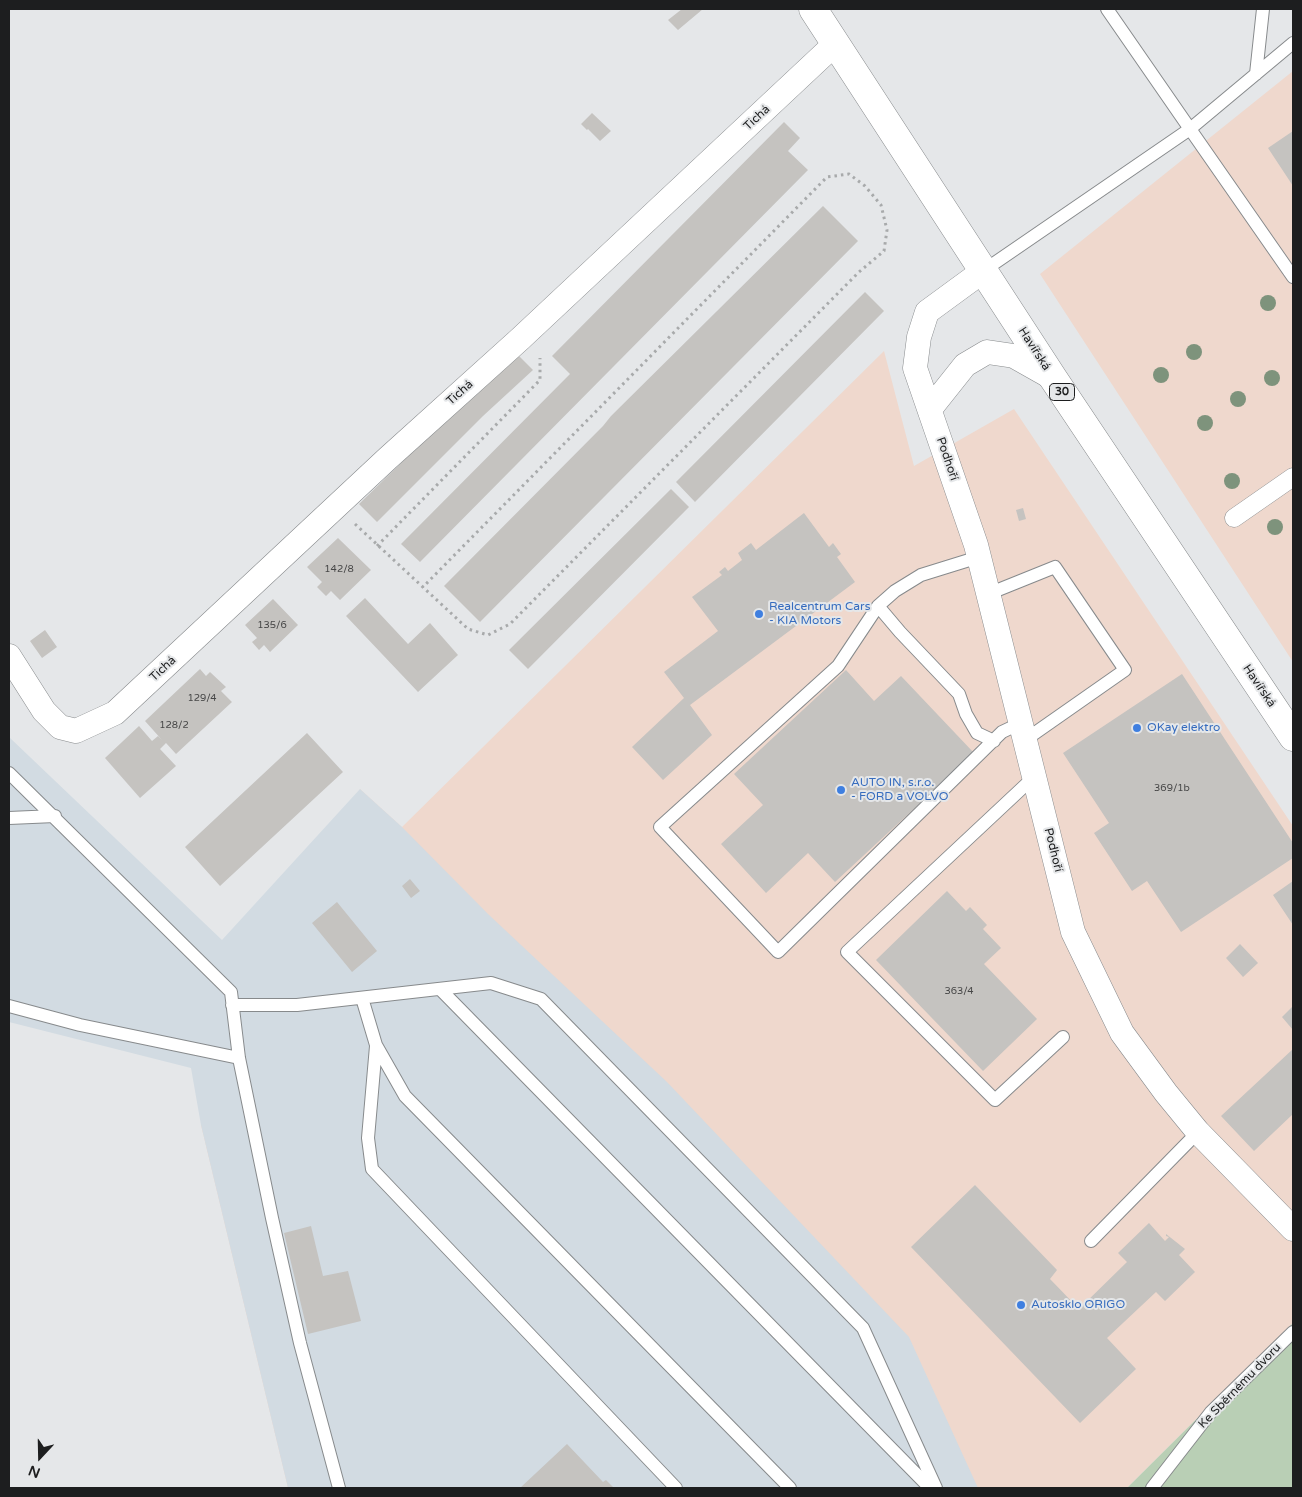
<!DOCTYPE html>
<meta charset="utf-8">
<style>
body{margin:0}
#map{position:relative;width:1302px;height:1497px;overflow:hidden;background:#e5e7e9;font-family:"Varela Round",sans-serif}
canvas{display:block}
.frame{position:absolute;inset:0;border:10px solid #1d1e1f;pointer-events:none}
.north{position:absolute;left:15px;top:1432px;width:50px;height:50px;-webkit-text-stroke:4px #e5e7e9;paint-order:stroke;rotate:201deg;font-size:14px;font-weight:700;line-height:20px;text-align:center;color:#1d1e1f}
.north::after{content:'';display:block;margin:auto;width:18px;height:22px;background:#1d1e1f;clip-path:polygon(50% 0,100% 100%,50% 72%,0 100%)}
</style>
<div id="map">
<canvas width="1302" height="1497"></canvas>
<div class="frame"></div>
<div class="north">N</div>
</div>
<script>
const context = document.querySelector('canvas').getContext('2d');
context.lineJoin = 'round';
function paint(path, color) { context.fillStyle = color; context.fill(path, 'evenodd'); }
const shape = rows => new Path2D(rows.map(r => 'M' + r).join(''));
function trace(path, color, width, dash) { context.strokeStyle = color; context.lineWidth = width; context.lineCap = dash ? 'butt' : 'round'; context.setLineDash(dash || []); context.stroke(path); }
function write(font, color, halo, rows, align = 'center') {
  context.font = font + ' "Varela Round",sans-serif'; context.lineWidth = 4; context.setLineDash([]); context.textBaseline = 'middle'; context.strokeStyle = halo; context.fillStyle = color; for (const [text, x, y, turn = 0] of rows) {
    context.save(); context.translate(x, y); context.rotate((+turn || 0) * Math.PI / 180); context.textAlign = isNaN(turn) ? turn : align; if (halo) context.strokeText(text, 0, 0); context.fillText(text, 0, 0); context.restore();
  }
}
paint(shape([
 [1293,71,1293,662,1040,274],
 [884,351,914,466,1014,409,1293,826,1293,1323,1127,1488,288,1488,201,1125,360,789,402,827]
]), '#efd8cd');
paint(shape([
 [9,737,222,940,360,789,402,827,488,914,667,1082,909,1337,978,1488,288,1488,201,1125,191,1068,9,1022]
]), '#d2dbe2');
paint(shape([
 [1293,1323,1293,1488,1127,1488]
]), '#b9cfb5');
paint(shape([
 [682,9,703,9,678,30,668,20],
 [592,113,611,131,600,141,588,129,587,130,581,124],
 [784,122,800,138,788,151,808,170,420,562,401,544,570,374,552,356],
 [1293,131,1293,186,1268,148],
 [823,206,858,241,480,622,444,586,603,426,611,416],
 [865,292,884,311,695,502,676,482],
 [515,352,533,370,483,416,377,522,359,504],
 [671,489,689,507,528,669,509,650],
 [1023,508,1026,519,1019,521,1016,510],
 [804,513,829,547,833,543,841,554,837,557,855,582,690,705,712,735,663,780,632,747,684,698,664,672,718,631,692,597,722,575,719,572,725,567,728,571,742,560,738,553,751,543,756,550],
 [338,538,371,570,340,600,331,591,326,596,317,587,322,582,307,567],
 [365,598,408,644,430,623,458,655,418,692,346,616],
 [273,599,298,625,270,652,264,645,259,650,252,642,257,638,245,625],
 [45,630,57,647,42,658,30,641],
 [200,669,206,676,210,672,226,687,221,691,232,702,176,754,166,743,160,749,176,766,140,798,105,758,139,726,152,741,158,736,162,740,145,721],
 [846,670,874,701,901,676,974,753,835,882,808,853,766,893,721,844,763,805,734,774],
 [1182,674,1293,843,1293,858,1181,932,1147,881,1132,891,1094,833,1109,823,1063,753],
 [307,733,343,772,220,886,185,847],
 [410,879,420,891,411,898,402,886],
 [1293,881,1293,925,1273,895],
 [947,891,966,911,970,907,987,925,983,929,1001,948,984,964,1037,1019,983,1071,876,960],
 [337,902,377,951,352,972,312,923],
 [1240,944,1258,963,1243,977,1226,958],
 [1293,1006,1293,1030,1282,1017],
 [1293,1049,1293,1114,1254,1151,1221,1116],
 [975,1185,1057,1270,1050,1279,1079,1309,1127,1262,1118,1253,1149,1223,1165,1241,1169,1237,1166,1236,1166,1234,1185,1249,1179,1255,1195,1272,1165,1301,1156,1292,1107,1338,1136,1369,1080,1423,911,1247],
 [311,1226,323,1276,348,1271,361,1321,308,1334,284,1233],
 [567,1444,603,1482,606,1480,614,1488,520,1488]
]), '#c5c3c0');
const service = shape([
 [1107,9,1190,129,1293,43],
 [1256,74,1263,9],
 [983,271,1190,129,1293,277],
 [979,557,921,575,895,591,878,606,838,666,660,827,778,952,1002,732,1021,723],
 [988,594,1055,567,1125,670,1025,740],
 [878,606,900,632,959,694,966,714,977,733,994,741],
 [9,773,231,992,239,1058,272,1218,300,1343,339,1488],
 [1034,777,847,952,995,1100,1063,1037],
 [9,818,55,816],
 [440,989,930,1488],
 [362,998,376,1045,405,1096,790,1488],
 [232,1005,297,1005,491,983,541,999,863,1328,936,1488],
 [9,1006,80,1025,239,1058],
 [376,1046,368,1138,372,1169,676,1488],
 [1091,1241,1198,1132],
 [1152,1488,1211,1412,1293,1332]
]);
const pedestrian = shape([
 [1234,518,1293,477]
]);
const minor = shape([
 [983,271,927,312,919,337,915,368,976,545,1073,932,1122,1033,1166,1093,1198,1132,1293,1229],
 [930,409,965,365,987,352,1014,356,1053,378],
 [9,656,44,711,60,727,76,731,115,713,388,458,520,339,836,43]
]);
const primary = shape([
 [813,9,1053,378,1293,737]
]);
trace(service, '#878a8c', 14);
trace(pedestrian, '#878a8c', 19);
trace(minor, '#878a8c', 25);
trace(primary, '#878a8c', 29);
trace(shape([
 [355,524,468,629,488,635,510,624,859,272,884,251,887,230,881,205,865,186,849,174,827,177,423,587],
 [377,546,540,380,540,358]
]), '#a8aaab', 3, [2.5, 4]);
trace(service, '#fff', 12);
trace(pedestrian, '#fff', 18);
trace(minor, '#fff', 24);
trace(primary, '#fff', 28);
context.fillStyle = '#7e937c';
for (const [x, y] of [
 [1268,303],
 [1194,352],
 [1161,375],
 [1272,378],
 [1238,399],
 [1205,423],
 [1232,481],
 [1275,527]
]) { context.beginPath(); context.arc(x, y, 8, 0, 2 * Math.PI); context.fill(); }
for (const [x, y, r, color] of [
 [759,614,5,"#3f7fe0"],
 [1137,728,5,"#3f7fe0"],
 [841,790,5,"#3f7fe0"],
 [1021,1305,5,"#3f7fe0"]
]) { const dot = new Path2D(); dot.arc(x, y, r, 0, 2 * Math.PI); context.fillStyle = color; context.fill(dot); trace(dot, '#e5e7e9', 2); }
write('10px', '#474747', null, [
 ["142/8",339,569],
 ["135/6",272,625],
 ["129/4",202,698],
 ["128/2",174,725],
 ["369/1b",1172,788],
 ["363/4",959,991]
]);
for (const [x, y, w] of [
 [1062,392,25]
]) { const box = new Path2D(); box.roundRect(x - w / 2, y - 8.5, w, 17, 4); context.fillStyle = '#e5e7e9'; context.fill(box); trace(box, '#1d1e1f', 1); }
write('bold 11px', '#1d1e1f', null, [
 ["30",1062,392]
]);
write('12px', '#1d1e1f', '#e5e7e9', [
 ["Tichá",757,118,-43],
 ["Havířská",1034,349,57],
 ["Tichá",460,393,-42],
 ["Podhoří",947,459,71],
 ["Tichá",163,669,-43],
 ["Havířská",1259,686,56],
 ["Podhoří",1053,850,76],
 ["Ke Sběrnému dvoru",1240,1386,-46]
]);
write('12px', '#366cbe', '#e5e7e9', [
 ["Realcentrum Cars",769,607],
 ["- KIA Motors",769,621],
 ["OKay elektro",1147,728],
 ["AUTO IN, s.r.o.",851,783],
 ["- FORD a VOLVO",851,797],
 ["Autosklo ORIGO",1031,1305]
], 'left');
</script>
